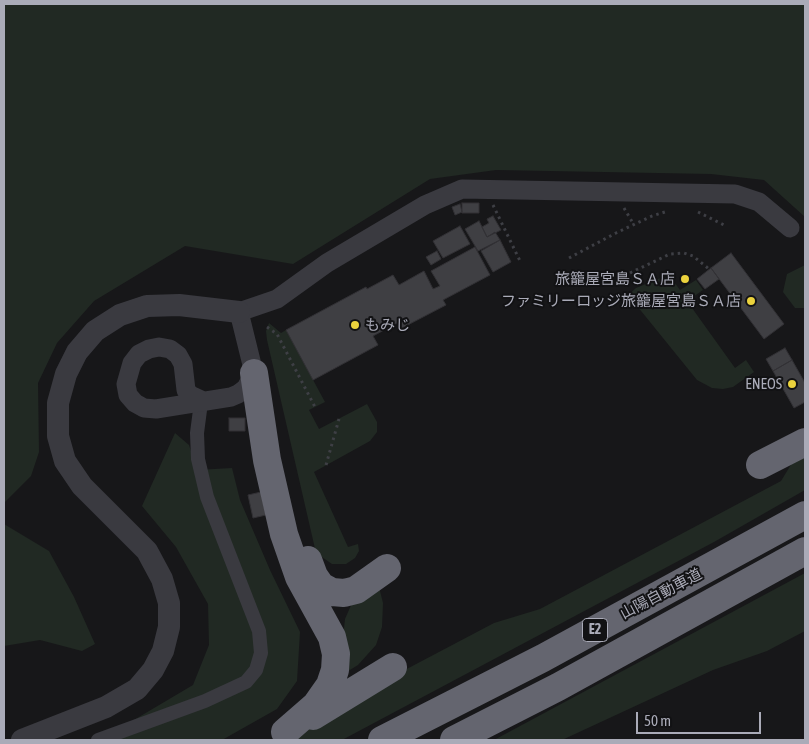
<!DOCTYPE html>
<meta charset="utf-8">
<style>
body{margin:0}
#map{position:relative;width:809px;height:744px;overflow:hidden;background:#171719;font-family:"Asap Condensed",sans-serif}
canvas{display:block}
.frame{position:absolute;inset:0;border:5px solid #aaabb8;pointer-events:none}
.scale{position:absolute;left:636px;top:712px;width:125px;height:22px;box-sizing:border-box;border:2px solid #aaabb8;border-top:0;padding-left:6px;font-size:15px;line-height:18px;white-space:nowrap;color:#aaabb8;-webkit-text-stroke:4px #121214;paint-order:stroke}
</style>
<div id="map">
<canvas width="809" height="744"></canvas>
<div class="frame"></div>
<div class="scale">50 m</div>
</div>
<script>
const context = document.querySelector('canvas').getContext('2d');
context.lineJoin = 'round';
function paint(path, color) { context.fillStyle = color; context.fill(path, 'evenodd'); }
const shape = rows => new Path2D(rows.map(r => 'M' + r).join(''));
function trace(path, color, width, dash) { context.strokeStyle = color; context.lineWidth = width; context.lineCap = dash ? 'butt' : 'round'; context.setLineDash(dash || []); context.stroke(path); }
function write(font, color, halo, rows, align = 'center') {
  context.font = font + ' "Asap Condensed","Noto Sans JP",sans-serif'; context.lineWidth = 4; context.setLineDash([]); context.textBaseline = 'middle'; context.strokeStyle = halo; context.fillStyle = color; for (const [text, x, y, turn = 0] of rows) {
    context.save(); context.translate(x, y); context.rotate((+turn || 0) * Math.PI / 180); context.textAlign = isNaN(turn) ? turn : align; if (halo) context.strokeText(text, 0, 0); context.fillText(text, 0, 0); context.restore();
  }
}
paint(shape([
 [4,4,805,4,805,217,764,180,711,174,496,170,430,179,293,264,185,246,94,301,57,343,38,383,39,452,31,476,4,503],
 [805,265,805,308,795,308,783,292,787,274],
 [663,277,672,279,680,290,696,280,703,290,687,301,735,368,746,360,754,372,733,387,723,389,712,388,697,380,633,301,627,296,636,288],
 [269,323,281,333,286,330,325,402,309,410,319,429,367,404,377,422,377,432,370,441,314,472,348,547,358,544,359,551,355,558,346,564,332,564,316,553,267,340,266,331],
 [175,433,189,445,197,470,232,468,240,500,270,570,300,632,297,681,277,709,222,740,100,740,193,685,209,645,208,604,176,547,142,506],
 [805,456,805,490,714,542,342,740,283,740,401,672,494,623,540,609,781,481,792,463],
 [4,524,49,551,74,597,95,644,82,651,40,640,4,646],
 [805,573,805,631,767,651,713,670,562,740,494,740],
 [379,587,383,603,382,627,376,645,358,665,345,673,343,638,345,619,352,603]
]), '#212923');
const building = shape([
 [462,203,479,203,479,213,462,213,462,203],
 [460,204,462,212,455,215,452,207,460,204],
 [493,216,501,230,487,237,482,227,489,223,487,219,493,216],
 [479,221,487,237,495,232,500,240,478,251,465,229,479,221],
 [460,226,470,244,443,258,433,241,460,226],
 [500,240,511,262,493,272,481,251,500,240],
 [475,247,490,275,443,300,446,305,400,329,397,323,373,336,378,345,313,380,286,330,366,287,367,289,393,275,399,285,424,271,433,289,440,286,431,271,475,247],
 [437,251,441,259,431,265,426,257,437,251],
 [731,253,784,324,764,339,711,268,731,253],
 [711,268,719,279,705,289,697,279,711,268],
 [785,348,792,360,773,371,766,359,785,348],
 [792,360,805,383,805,402,794,408,773,371,792,360],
 [229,418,245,418,245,431,229,431,229,418],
 [261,492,266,515,253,518,248,495,261,492]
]);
paint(building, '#3f3f43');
trace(building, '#323135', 1);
trace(shape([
 [493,205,521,263],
 [624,208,634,225],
 [698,212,726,226],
 [569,258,616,233,652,216,668,211],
 [630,273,670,254,684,253,693,256,709,269],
 [267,327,277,334,315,407],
 [326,465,339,419]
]), '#3e3f45', 3, [2.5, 4]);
trace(shape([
 [98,740,205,701,246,682,256,670,261,653,259,631,207,497,198,459,197,433,200,410]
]), '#3a3a40', 14);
trace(shape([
 [203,401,190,395,186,390,183,364,178,355,170,349,159,347,149,349,139,354,132,363,126,384,128,395,135,403,144,408,156,409,231,397,238,394,246,388,254,373,239,312,277,299,327,263,425,205,462,189,735,194,759,202,790,228]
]), '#3a3a40', 19);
trace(shape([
 [22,740,106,707,137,689,153,670,163,651,169,627,169,603,162,579,147,551,82,486,65,461,58,436,58,403,66,374,77,352,95,331,120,315,147,306,179,305,239,312]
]), '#3a3a40', 22);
trace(shape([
 [254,373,267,460,284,534,299,577,332,637,336,654,335,670,330,685,316,705,285,732],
 [760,465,805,442],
 [308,560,314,576,321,586,332,592,344,593,356,590,387,568],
 [313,716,393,667],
 [382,740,543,658,805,515],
 [454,740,558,687,805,551]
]), '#64656f', 28);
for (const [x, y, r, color] of [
 [685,279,5,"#ebd23d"],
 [751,301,5,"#ebd23d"],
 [355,325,5,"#ebd23d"],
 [792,384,5,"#ebd23d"]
]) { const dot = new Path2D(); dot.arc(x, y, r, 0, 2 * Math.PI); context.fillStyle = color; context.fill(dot); trace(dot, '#121214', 2); }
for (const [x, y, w] of [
 [595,630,25]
]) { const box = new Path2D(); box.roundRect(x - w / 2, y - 11.5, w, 23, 4); context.fillStyle = '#121214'; context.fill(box); trace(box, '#aaabb8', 1); }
write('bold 14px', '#aaabb8', null, [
 ["E2",595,630]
]);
write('15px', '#aaabb8', '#121214', [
 ["旅籠屋宮島ＳＡ店",675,279],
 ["ファミリーロッジ旅籠屋宮島ＳＡ店",741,301],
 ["もみじ",365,325,"left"],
 ["ENEOS",782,384]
], 'right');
write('15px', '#aaabb8', '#121214', [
 ["山陽自動車道",661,594,-28]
]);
</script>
